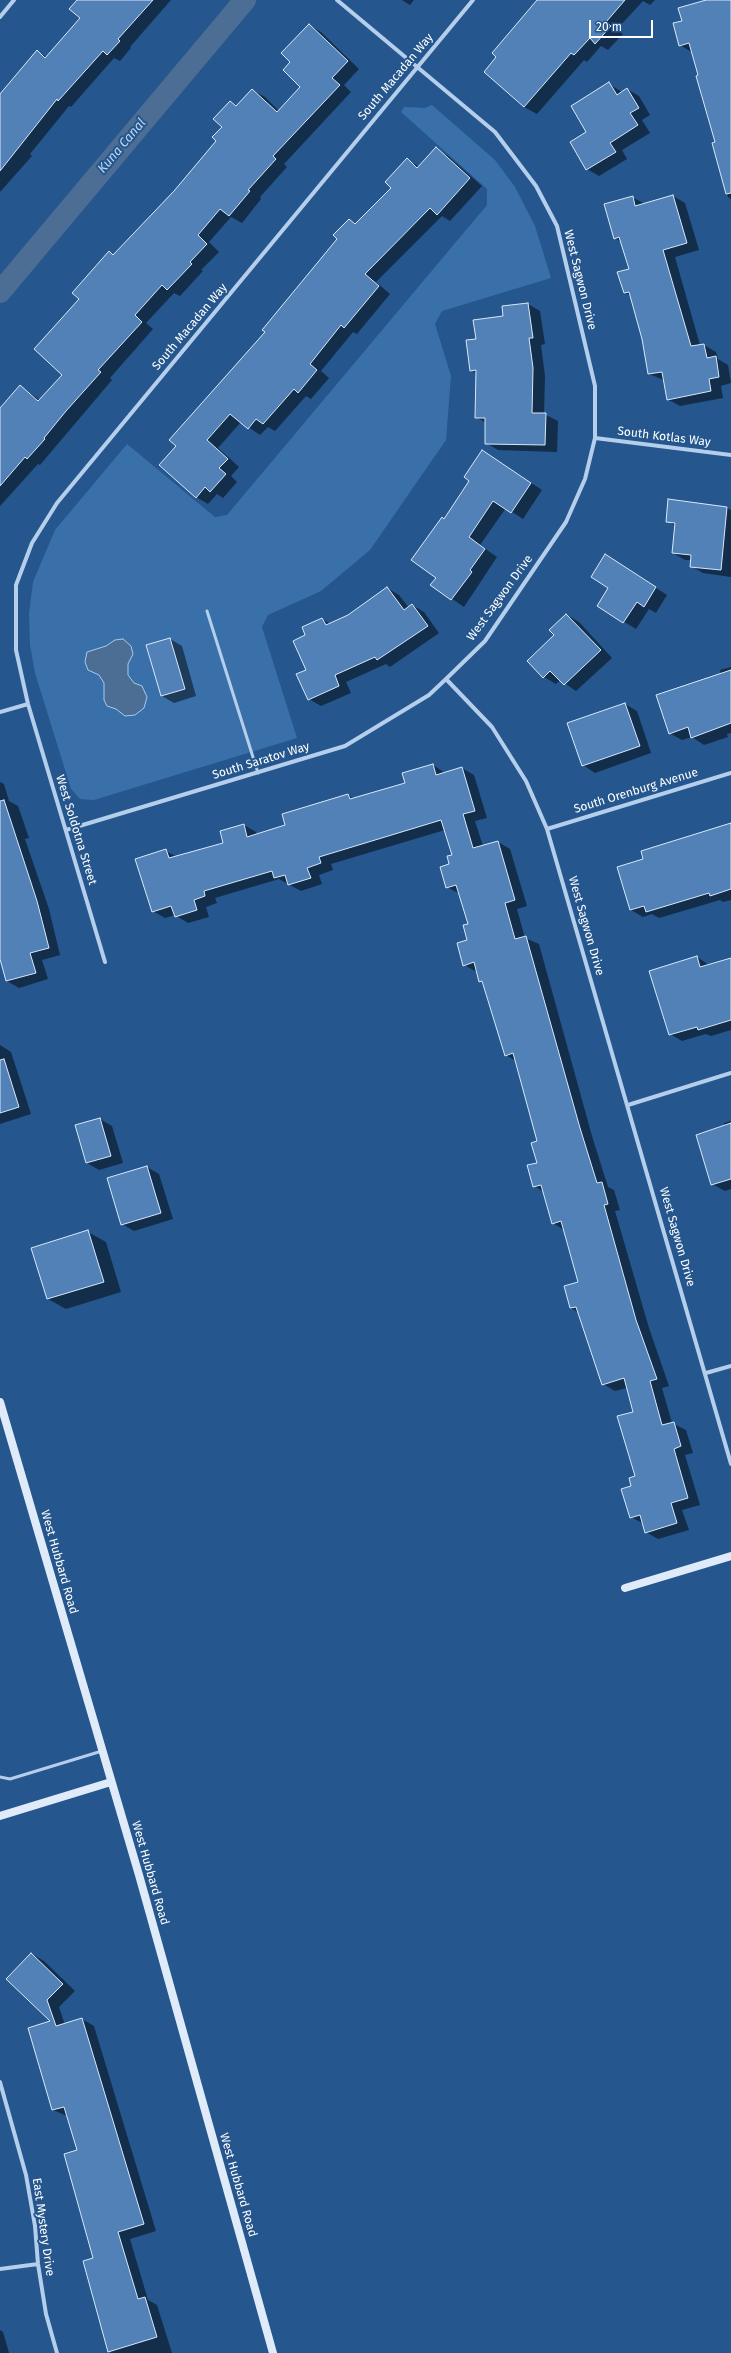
<!DOCTYPE html>
<style>
body{margin:0}
#map{position:relative;width:731px;height:2353px;overflow:hidden;background:#25568d;font-family:"Fira Sans",sans-serif}
canvas{display:block}
.scale{position:absolute;left:589px;top:20px;width:64px;height:18px;box-sizing:border-box;border:2px solid #fff;border-top:0;padding-left:5px;font-size:12px;line-height:14px;white-space:nowrap;color:#fff;-webkit-text-stroke:3px #25568d;paint-order:stroke}
</style>
<div id="map">
<canvas width="731" height="2353"></canvas>
<div class="scale">20 m</div>
</div>
<script>
const context = document.querySelector('canvas').getContext('2d');
context.lineJoin = 'round';
function paint(path, color) { context.fillStyle = color; context.fill(path, 'evenodd'); }
const shape = rows => new Path2D(rows.map(r => 'M' + r).join(''));
function trace(path, color, width, dash) { context.strokeStyle = color; context.lineWidth = width; context.lineCap = dash ? 'butt' : 'round'; context.setLineDash(dash || []); context.stroke(path); }
function write(font, color, halo, rows, align = 'center') {
  context.font = font + ' "Fira Sans",sans-serif'; context.lineWidth = 4; context.setLineDash([]); context.textBaseline = 'middle'; context.strokeStyle = halo; context.fillStyle = color; for (const [text, x, y, turn = 0] of rows) {
    context.save(); context.translate(x, y); context.rotate((+turn || 0) * Math.PI / 180); context.textAlign = isNaN(turn) ? turn : align; if (halo) context.strokeText(text, 0, 0); context.fillText(text, 0, 0); context.restore();
  }
}
paint(shape([
 [432,105,495,160,515,187,535,226,551,278,442,311,435,324,451,376,446,440,370,550,321,591,268,615,262,627,297,738,94,800,80,799,71,789,35,673,30,645,29,613,33,582,55,530,127,444,215,517,227,515,487,205,487,189,401,112,404,107,425,108]
]), '#3970aa');
const water = shape([
 [123,639,131,646,133,654,128,664,128,675,134,683,142,686,147,697,144,708,135,715,125,716,116,709,107,706,104,700,104,683,99,675,88,670,85,662,87,652,106,646,115,640,123,639]
]);
paint(water, '#4c6e95');
trace(water, '#a8caeb', 1);
paint(shape([
 [79,0,171,0,130,47,131,48,120,61,114,58,71,107,69,106,30,154,32,156,0,192,0,95,37,52,47,57,81,18],
 [402,0,414,0,410,5],
 [539,0,655,0,650,5,643,1,617,29,623,34,608,50,601,46,587,62,584,60,537,114,524,107,485,72],
 [731,0,731,199,728,197,713,144,716,143,693,53,680,45,684,21],
 [309,25,321,32,359,69,344,85,351,92,284,164,287,167,260,197,261,199,242,223,231,217,209,242,219,252,201,270,203,271,180,296,174,293,146,323,153,329,110,378,112,380,40,465,38,464,0,506,0,410,21,387,40,400,63,375,80,299,109,253,114,255,175,192,217,141,231,102,238,106,252,90,265,97,279,111,301,87,291,62],
 [609,84,622,92,627,89,639,96,650,115,642,120,650,133,622,150,627,159,599,176,587,169],
 [436,149,448,156,482,186,450,221,442,216,376,282,390,294,357,334,353,332,321,371,329,378,311,399,306,396,275,431,268,427,260,435,241,422,218,448,239,467,231,476,237,482,223,498,217,494,208,504,196,497,177,446,338,239,349,220,357,224,392,188,407,160,420,167],
 [673,196,685,203,699,250,675,257,700,345,704,345,716,352,718,359,728,365,731,383,721,386,723,398,680,406,667,399,664,380,649,374,643,339,631,296,624,292,630,269,622,243,615,238,632,197,645,204],
 [528,304,540,311,545,344,541,345,545,376,544,414,558,421,557,452,498,450,486,443,486,423,476,417,477,374,471,370,477,340,504,316,503,307],
 [483,451,542,490,523,519,506,508,480,545,497,557,464,607,432,585,437,578,445,520,470,481],
 [727,508,731,510,731,577,703,573,691,566,692,560,685,560,673,553,676,526,667,521],
 [618,563,667,595,656,613,649,609,636,629,598,606,609,588],
 [387,588,399,595,409,608,412,605,424,612,439,633,390,667,386,664,346,682,351,693,321,706,309,699,307,636,322,619,331,624,348,616],
 [567,615,579,622,612,658,576,691,560,680,556,684,544,677,528,661,555,635],
 [170,639,182,646,196,696,174,703,162,696],
 [731,667,731,733,727,734,728,737,704,745,692,737,682,740,669,733,721,675,720,670],
 [625,704,637,711,651,753,595,773,583,765],
 [433,765,445,773,462,768,474,775,487,818,475,821,483,846,498,842,510,849,527,906,517,909,525,938,539,944,592,1136,608,1187,614,1190,620,1210,615,1211,649,1328,669,1386,662,1388,672,1423,686,1430,693,1453,685,1455,700,1505,682,1510,689,1530,658,1539,646,1532,644,1524,631,1517,633,1486,636,1477,634,1413,627,1388,615,1391,603,1384,579,1313,571,1308,579,1283,564,1230,553,1223,544,1192,534,1186,538,1163,538,1142,516,1061,506,1055,484,983,480,981,477,972,464,965,468,941,469,925,460,894,447,887,453,855,445,830,331,864,333,870,319,875,322,884,301,891,279,879,215,898,217,903,206,907,209,917,188,923,175,915,165,918,153,911,166,851,177,857,224,843,244,825,256,832,257,835,287,826,348,795,355,799,406,784],
 [0,782,4,784,9,801,18,806,29,838,25,839,49,909,60,955,42,960,48,979,19,988,7,981,0,956],
 [731,825,731,900,723,902,720,900,659,918,652,914,643,917,631,910,644,860],
 [697,957,709,965,731,959,731,1030,711,1036,706,1034,682,1041,670,1034],
 [0,1045,11,1052,31,1114,0,1124],
 [100,1119,112,1126,123,1163,99,1170,87,1163],
 [731,1121,731,1189,725,1191,712,1184,725,1126,724,1123],
 [147,1167,159,1174,173,1219,134,1231,122,1224],
 [88,1232,106,1242,121,1292,66,1309,48,1299],
 [32,1954,44,1961,75,1991,59,2007,65,2025,82,2019,94,2026,156,2231,130,2239,148,2300,157,2305,172,2353,110,2353,97,2313,94,2258,77,2202,79,2201,78,2151,67,2116,53,2110,29,2028,52,2021],
 [0,2330,3,2332,9,2353,0,2353]
]), '#0007');
trace(shape([
 [0,292,245,0]
]), '#4c6e95', 22);
const building = shape([
 [77,0,153,0,118,39,120,41,107,55,103,51,58,101,57,99,0,171,0,94,37,50,45,58,80,18,69,9,77,0],
 [537,0,625,0,606,22,611,26,595,44,590,38,574,55,571,53,524,107,484,72,496,57,492,53,537,0],
 [706,0,731,0,731,193,726,194,712,143,715,142,696,76,698,75,689,43,679,46,673,23,682,21,678,8,706,0],
 [309,24,348,61,332,78,340,85,273,156,276,159,248,190,250,191,229,216,220,209,198,235,207,244,190,262,192,264,167,290,162,285,135,315,142,322,98,370,101,372,66,411,44,438,45,439,27,459,25,457,0,486,0,408,20,385,38,401,62,375,34,349,79,299,72,293,109,251,113,255,174,191,216,141,212,137,222,127,213,119,230,101,236,106,252,89,277,112,300,87,283,70,290,62,281,53,309,24],
 [609,82,617,95,627,88,639,108,630,113,638,125,610,143,616,152,586,170,570,142,586,132,571,106,609,82],
 [436,147,470,178,437,215,430,208,365,274,379,286,344,328,341,325,310,364,317,370,298,393,294,389,263,424,256,419,248,429,230,414,207,440,228,459,219,468,226,474,210,492,205,487,196,498,159,465,176,446,169,440,265,332,262,330,337,239,333,235,349,219,355,224,391,188,385,182,407,158,417,168,436,147],
 [673,195,687,243,663,250,691,346,704,344,707,358,716,356,719,377,709,379,711,391,667,400,662,372,648,374,642,339,629,292,624,293,617,272,629,269,619,237,614,239,604,204,633,196,635,206,673,195],
 [528,303,533,338,529,338,533,368,532,413,546,413,545,445,485,444,485,418,475,418,476,370,470,371,466,340,476,339,473,320,503,316,502,306,528,303],
 [482,450,531,483,511,513,493,501,469,537,485,549,470,570,472,572,451,600,430,585,436,578,411,560,442,517,444,519,469,481,464,477,482,450],
 [668,499,727,507,721,570,690,567,691,555,672,553,675,523,666,522,668,499],
 [605,554,656,587,644,607,637,602,623,623,597,606,608,588,591,577,605,554],
 [387,587,404,610,412,604,428,626,377,660,375,657,335,675,339,686,308,700,296,674,306,670,293,641,305,635,302,627,322,618,326,625,348,615,387,587],
 [566,614,601,650,564,685,550,671,543,678,527,661,554,635,549,630,566,614],
 [170,638,185,689,161,696,146,645,170,638],
 [731,670,731,723,691,738,688,727,669,734,656,695,731,670],
 [625,703,640,746,582,766,567,723,625,703],
 [433,764,436,775,462,767,475,811,463,814,473,848,498,841,515,900,505,903,515,939,526,936,580,1128,597,1183,602,1182,608,1204,604,1205,636,1320,657,1379,650,1381,662,1425,674,1422,681,1446,674,1449,688,1498,671,1503,677,1523,645,1533,640,1515,630,1518,621,1489,631,1486,629,1478,635,1476,617,1416,633,1412,624,1378,602,1385,576,1307,570,1308,564,1286,578,1282,561,1221,552,1224,541,1185,533,1187,527,1165,537,1163,531,1143,537,1141,513,1053,505,1056,482,981,479,982,474,962,463,966,457,943,467,940,463,925,468,924,456,885,446,888,440,867,449,864,447,856,452,855,441,820,319,857,321,863,307,868,311,878,288,885,285,875,274,878,272,871,204,891,205,896,194,900,197,910,175,917,171,906,152,912,135,859,166,849,169,858,223,843,220,831,244,824,247,837,285,825,282,814,348,794,350,799,405,783,402,773,433,764],
 [4,800,37,901,49,948,30,953,36,973,6,981,0,959,0,801,4,800],
 [731,823,731,889,710,896,709,893,646,912,644,906,630,910,617,867,643,859,641,851,731,823],
 [697,956,700,967,731,958,731,1020,698,1030,697,1027,669,1035,649,971,697,956],
 [4,1059,19,1107,0,1113,0,1060,4,1059],
 [100,1118,111,1156,86,1163,75,1125,100,1118],
 [731,1123,731,1179,711,1185,696,1135,731,1123],
 [147,1166,161,1213,121,1225,107,1178,147,1166],
 [88,1230,104,1282,47,1299,31,1248,88,1230],
 [31,1953,63,1984,47,2000,56,2026,82,2018,144,2224,118,2232,138,2299,145,2297,157,2337,108,2352,83,2261,93,2258,64,2154,77,2150,64,2107,52,2110,28,2028,50,2021,6,1979,31,1953]
]);
paint(building, '#5181b6');
trace(building, '#d9e8f8', 1);
trace(shape([
 [207,611,258,773],
 [0,1777,10,1779,102,1751]
]), '#b4ceeb', 3);
trace(shape([
 [337,0,495,132,536,186,557,226,595,386,595,438,585,479,566,522,485,641,446,679,492,727,526,781,547,829,731,1464],
 [0,17,14,0],
 [595,438,731,455],
 [0,712,28,704],
 [547,829,731,773],
 [66,830,345,746,429,695,446,679],
 [105,962,28,704,16,650,16,585,32,543,57,503,473,0],
 [628,1105,731,1073],
 [706,1373,731,1366],
 [0,2082,26,2175,35,2226,38,2264,46,2314,57,2353],
 [0,2269,38,2264]
]), '#b4ceeb', 4);
trace(shape([
 [0,1402,139,1875,273,2353],
 [625,1588,731,1556],
 [0,1816,111,1782]
]), '#dfebf9', 8);
write('12px', '#fff', '#25568d', [
 ["South Macadan Way",396,77,-50],
 ["West Sagwon Drive",580,280,76],
 ["South Macadan Way",190,327,-50],
 ["South Kotlas Way",664,437,7],
 ["West Sagwon Drive",500,598,-54],
 ["South Saratov Way",261,761,-17],
 ["South Orenburg Avenue",636,791,-17],
 ["West Soldotna Street",76,830,73],
 ["West Sagwon Drive",586,926,74],
 ["West Sagwon Drive",677,1237,74],
 ["West Hubbard Road",59,1562,74],
 ["West Hubbard Road",150,1873,74],
 ["West Hubbard Road",238,2185,74],
 ["East Mystery Drive",43,2227,82]
]);
write('italic 13px', '#c0d8f2', '#25568d', [
 ["Kuna Canal",122,146,-50]
]);
</script>
